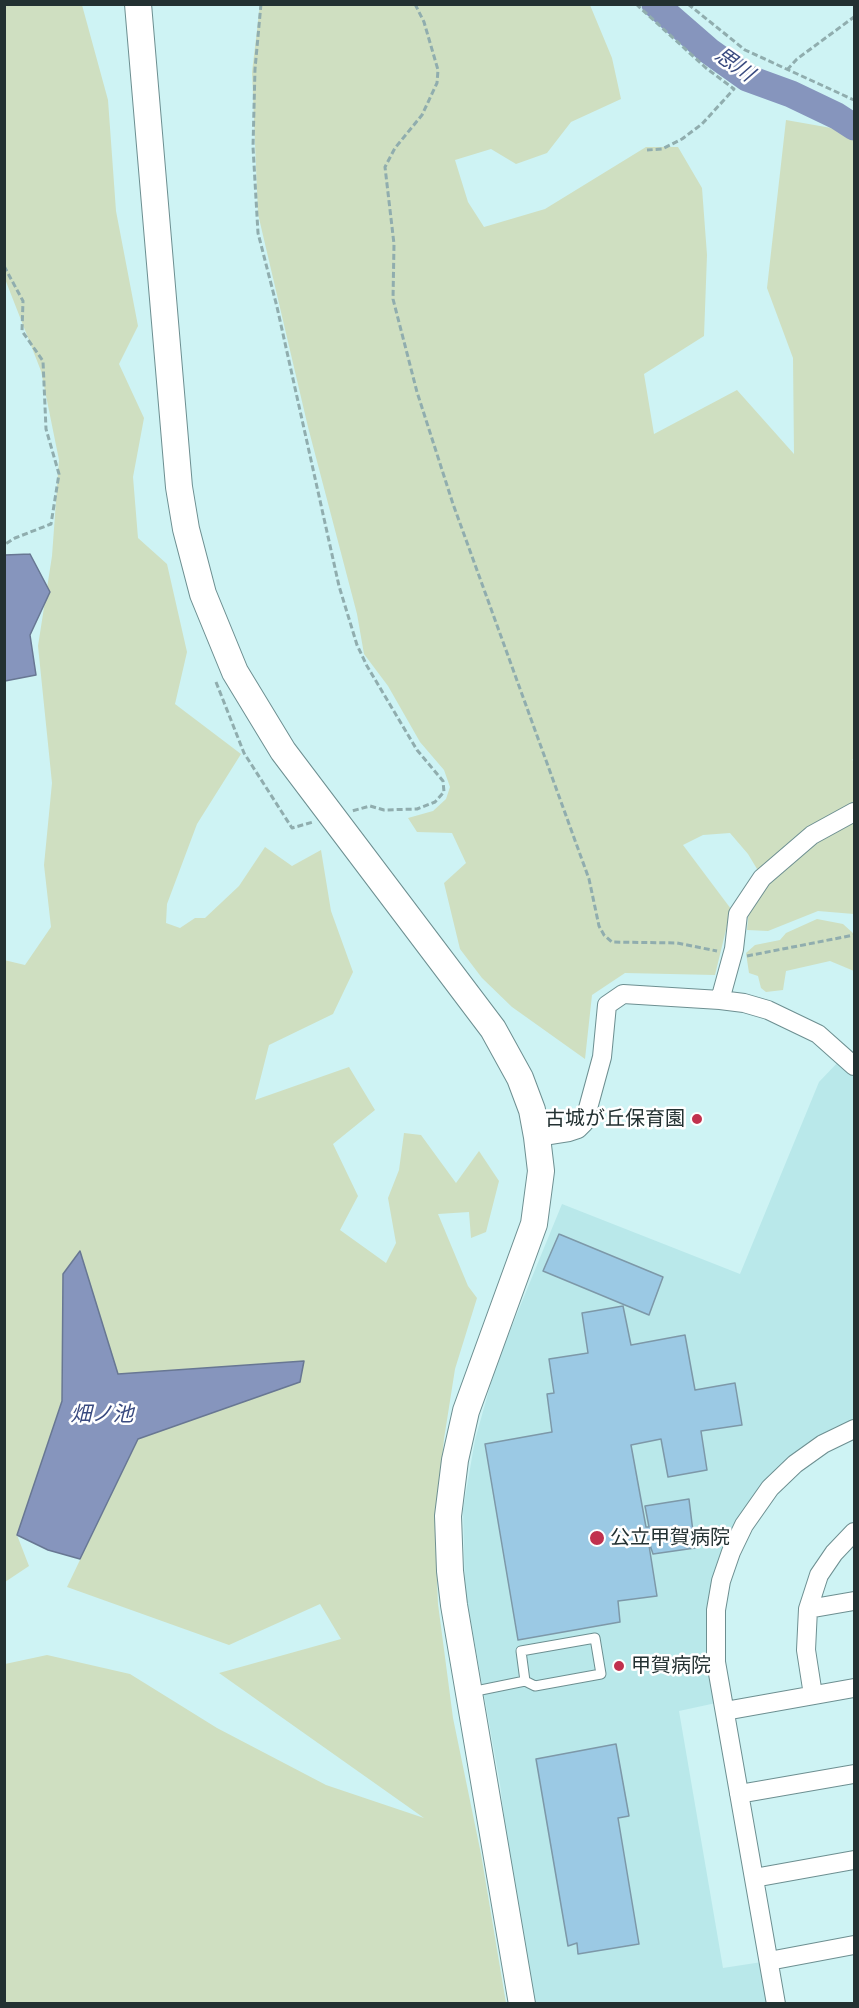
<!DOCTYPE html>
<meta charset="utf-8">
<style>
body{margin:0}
#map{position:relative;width:859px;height:2008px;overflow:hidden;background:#cef3f4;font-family:Cabin,sans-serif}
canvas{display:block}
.frame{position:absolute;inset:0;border:6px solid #233132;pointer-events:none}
</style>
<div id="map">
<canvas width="859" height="2008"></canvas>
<div class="frame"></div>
</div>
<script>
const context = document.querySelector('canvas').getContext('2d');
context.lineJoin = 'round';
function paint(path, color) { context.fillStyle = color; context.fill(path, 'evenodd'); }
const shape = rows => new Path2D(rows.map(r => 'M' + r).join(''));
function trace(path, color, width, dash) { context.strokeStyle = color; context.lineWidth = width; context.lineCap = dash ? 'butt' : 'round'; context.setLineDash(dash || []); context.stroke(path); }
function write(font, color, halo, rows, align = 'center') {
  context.font = font + ' Cabin,"Noto Sans JP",sans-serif'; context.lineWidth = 5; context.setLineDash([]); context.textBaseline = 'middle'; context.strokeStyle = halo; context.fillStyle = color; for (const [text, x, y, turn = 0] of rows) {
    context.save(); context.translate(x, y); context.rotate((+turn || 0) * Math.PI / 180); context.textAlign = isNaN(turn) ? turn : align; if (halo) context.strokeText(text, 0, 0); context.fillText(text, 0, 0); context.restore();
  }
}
paint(shape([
 [840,1060,854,1073,854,1421,835,1427,790,1458,724,1551,716,1703,679,1711,723,1968,762,1962,769,2003,532,2004,515,1907,500,1784,465,1590,463,1509,475,1440,496,1365,562,1204,740,1274,819,1082]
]), '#b9e8ea');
paint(shape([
 [5,5,82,5,108,100,116,211,138,326,119,364,144,418,133,477,138,538,167,564,187,652,175,704,241,754,197,824,167,904,166,923,180,928,195,918,205,918,239,886,265,847,292,866,321,850,331,911,353,972,333,1014,269,1045,255,1100,349,1067,375,1110,333,1144,358,1196,340,1230,386,1263,396,1243,388,1198,399,1170,404,1133,421,1135,456,1183,479,1151,499,1181,486,1232,471,1238,469,1212,438,1214,468,1286,477,1298,455,1369,444,1439,435,1532,438,1604,453,1718,481,1854,506,2003,5,2003,5,1664,47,1655,130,1674,217,1728,326,1785,424,1818,219,1673,341,1639,320,1604,229,1645,67,1587,138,1439,300,1382,303,1361,118,1374,80,1252,63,1274,62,1401,17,1535,29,1566,5,1582,4,960,25,965,51,927,44,865,52,783,38,646,52,556,59,460,41,371,5,279],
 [260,5,590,5,612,58,621,99,571,122,547,153,516,164,491,149,455,160,468,202,484,227,545,209,646,147,678,147,702,188,707,255,704,336,644,374,654,434,737,390,794,454,793,358,767,288,786,120,854,132,854,758,852,760,854,761,854,914,818,911,768,931,747,930,749,907,763,879,748,854,730,833,703,835,683,845,731,909,715,975,625,973,592,995,585,1059,512,1007,482,978,460,949,444,883,466,863,452,833,417,832,408,818,433,811,446,799,450,787,444,770,420,742,388,686,364,654,357,614,308,427,258,214,252,72],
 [817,919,843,924,854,934,854,971,830,961,786,971,783,990,766,992,761,988,758,976,749,973,746,953,755,945,780,940,786,933]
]), '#cfdfc1');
const water = shape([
 [30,554,50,592,30,635,36,675,5,681,5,555,30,554],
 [80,1251,118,1374,304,1361,300,1382,138,1439,80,1559,48,1550,17,1535,62,1401,63,1274,80,1251]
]);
paint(water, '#8695bd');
trace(water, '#687793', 1.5);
trace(shape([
 [655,4,709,51,747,78,791,94,837,116,854,127]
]), '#8695bd', 27);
const building = shape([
 [559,1234,663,1277,649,1315,543,1271,559,1234],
 [623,1306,631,1345,685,1335,695,1390,735,1383,742,1425,701,1431,707,1470,668,1477,661,1439,631,1445,646,1527,649,1527,645,1506,689,1499,695,1548,653,1554,648,1539,657,1596,618,1601,620,1622,518,1640,485,1444,552,1432,547,1394,554,1393,549,1359,588,1353,582,1313,623,1306],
 [616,1744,629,1816,618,1818,639,1944,578,1954,577,1943,568,1946,536,1759,616,1744]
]);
paint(building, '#9bc9e4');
trace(building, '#7d98a8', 1.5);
const lane = shape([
 [471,1692,525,1681,535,1686,601,1674,595,1638,521,1651,525,1681]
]);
const street = shape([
 [720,1000,734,949,738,914,762,878,812,835,854,812],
 [537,1137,569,1132,578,1129,584,1123,602,1057,607,1005,623,994,720,1000,744,1003,768,1010,818,1034,854,1066],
 [808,1609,854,1601],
 [813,1695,806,1650,808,1609,819,1575,834,1553,854,1532],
 [725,1711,854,1688],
 [739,1794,854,1774],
 [754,1878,854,1860],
 [769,1961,854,1945],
 [776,2004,716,1662,716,1610,721,1581,731,1552,744,1525,770,1488,795,1464,823,1444,854,1429]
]);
const secondary = shape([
 [138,4,179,487,186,529,203,594,235,672,283,751,493,1029,520,1078,532,1110,537,1137,541,1171,534,1224,466,1411,455,1460,448,1516,450,1571,454,1605,522,2004]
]);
trace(lane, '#6d8f91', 11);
trace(street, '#6d8f91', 20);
trace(secondary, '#6d8f91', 28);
trace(shape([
 [261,4,255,69,253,147,258,233,277,307,339,586,357,645,367,666,417,750,443,781,444,792,435,802,417,809,384,810,370,806,352,811],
 [415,4,424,22,438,70,437,83,422,115,395,148,385,167,394,244,393,299,417,392,453,504,589,879,599,926,604,935,612,942,677,943,717,951],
 [636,4,706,68,734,89,702,124,682,139,662,149,647,150],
 [688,4,745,50,854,100],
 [787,70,797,59,854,17],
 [4,266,23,301,22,331,43,361,46,429,59,474,51,524,15,538,4,545],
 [216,682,244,753,292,828,313,822],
 [747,956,854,935]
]), '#90adae', 3, [6, 3]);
trace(lane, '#fff', 9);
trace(street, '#fff', 18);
trace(secondary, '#fff', 26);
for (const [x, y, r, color] of [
 [697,1119,6,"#c1314e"],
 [597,1538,8,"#c1314e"],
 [619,1666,6,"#c1314e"]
]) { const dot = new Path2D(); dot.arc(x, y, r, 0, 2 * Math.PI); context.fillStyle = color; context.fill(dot); trace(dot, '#fff', 2); }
write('20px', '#233132', '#fff', [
 ["古城が丘保育園",685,1119,"right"],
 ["公立甲賀病院",610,1538],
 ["甲賀病院",631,1666]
], 'left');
write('italic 21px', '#3a4b80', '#fff', [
 ["思川",734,65,35],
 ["畑ノ池",102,1415]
]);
</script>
